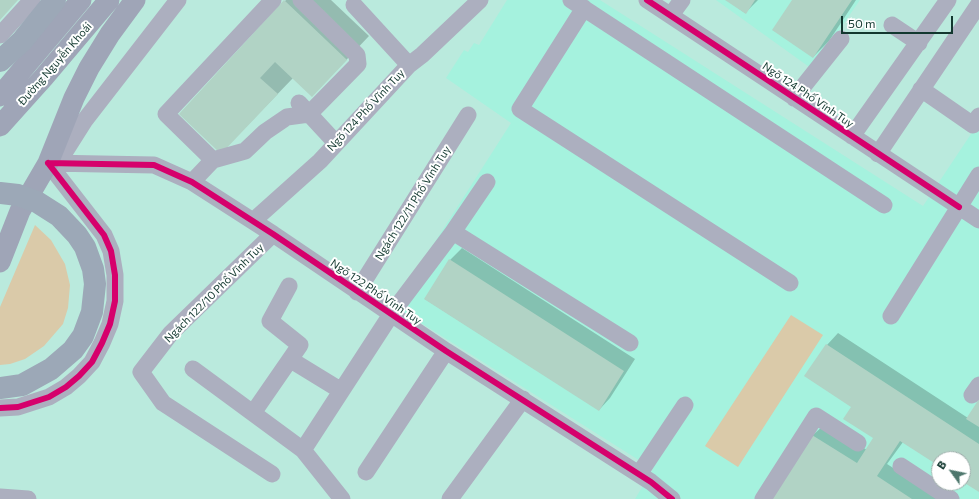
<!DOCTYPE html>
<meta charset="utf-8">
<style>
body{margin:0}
#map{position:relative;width:979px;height:499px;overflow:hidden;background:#baeadd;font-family:Commissioner,sans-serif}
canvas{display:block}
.north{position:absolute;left:931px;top:451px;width:40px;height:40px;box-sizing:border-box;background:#fff;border:1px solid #a0afac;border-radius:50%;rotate:303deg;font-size:11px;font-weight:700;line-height:16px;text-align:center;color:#12382f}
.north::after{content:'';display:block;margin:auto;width:14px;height:18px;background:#4d766c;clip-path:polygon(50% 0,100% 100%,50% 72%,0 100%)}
.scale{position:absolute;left:841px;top:16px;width:112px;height:18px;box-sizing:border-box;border:2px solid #12382f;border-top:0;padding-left:5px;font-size:12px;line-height:14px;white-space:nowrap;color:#12382f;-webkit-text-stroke:3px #fff;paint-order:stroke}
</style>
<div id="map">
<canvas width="979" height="499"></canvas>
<div class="north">B</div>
<div class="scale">50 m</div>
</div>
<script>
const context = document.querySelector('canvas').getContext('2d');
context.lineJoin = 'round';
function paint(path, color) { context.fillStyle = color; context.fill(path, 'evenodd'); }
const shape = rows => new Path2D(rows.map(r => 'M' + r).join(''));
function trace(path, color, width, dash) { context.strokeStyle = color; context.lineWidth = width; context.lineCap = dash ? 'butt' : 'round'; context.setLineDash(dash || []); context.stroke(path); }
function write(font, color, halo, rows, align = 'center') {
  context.font = font + ' Commissioner,sans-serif'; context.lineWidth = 4; context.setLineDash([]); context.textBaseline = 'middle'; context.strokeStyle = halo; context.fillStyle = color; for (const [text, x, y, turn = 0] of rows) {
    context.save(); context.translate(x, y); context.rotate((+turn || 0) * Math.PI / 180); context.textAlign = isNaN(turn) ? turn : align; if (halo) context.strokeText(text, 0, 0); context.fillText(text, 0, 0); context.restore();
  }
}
paint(shape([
 [507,0,600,0,923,206,979,122,979,499,635,499,653,469,394,306,511,123,446,78,464,50,468,52,474,43,479,45],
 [939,459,963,459,963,483,939,483],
 [716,0,860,0,812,69]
]), '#a5f2de');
paint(shape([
 [35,225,51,240,65,264,70,285,68,308,63,324,44,346,25,359,10,364,0,365,0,307],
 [791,315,823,335,738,467,705,446]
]), '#dacaa9');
paint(shape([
 [286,0,331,0,369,36,312,96,293,78,243,130,181,114],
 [727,0,758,0,745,13],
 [794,0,856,0,829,41,813,57],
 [462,248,635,359,610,398,599,410,425,299,450,260],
 [838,333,968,418,979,401,979,491,963,481,963,459,939,459,939,465,903,442,887,464,942,499,772,499,813,435,825,424,867,450,875,438,853,407,827,345]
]), '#0003');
paint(shape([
 [0,0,18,0,0,20],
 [284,0,347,60,312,97,275,62,260,78,278,94,221,154,179,114],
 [725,0,755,0,746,14],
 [792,0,852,0,813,58,772,30],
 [449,259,624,371,599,411,424,299],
 [826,344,979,444,979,492,963,482,963,459,939,459,939,466,900,441,877,476,912,499,771,499,812,435,857,463,873,438,843,419,851,407,804,376],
 [979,399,979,427,966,419]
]), '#b1d3c5');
trace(shape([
 [571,0,884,205],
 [647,0,979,220],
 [354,5,409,65],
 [584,8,520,109,790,283],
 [671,15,682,0],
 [892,25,919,43],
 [0,35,32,0],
 [921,89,973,125,979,116],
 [794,98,841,39],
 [299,103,336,143],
 [852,136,948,0],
 [878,154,979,4],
 [213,160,245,151,265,132,287,117,309,114,358,64,357,55,301,0],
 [48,163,154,165,192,182,273,234,446,351,651,482,672,499],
 [48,163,66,150,85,120,178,0],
 [192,182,213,160,166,114,273,0],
 [253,221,320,161,409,65,422,55,480,0],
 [453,232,487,182],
 [357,292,468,115],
 [891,316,979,175],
 [291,360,340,390],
 [193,369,303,450],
 [972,395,979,385],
 [0,408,18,407,49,397,66,387,79,376,92,362,102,343,110,324,115,301,115,275,111,251,104,235,48,163],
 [253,413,300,345,270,321,289,286],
 [901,466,951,499],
 [366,472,446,351],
 [272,474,163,403,141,372,171,333,273,234],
 [639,474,685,405],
 [0,497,28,499],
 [342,499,303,450,392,313,453,232,630,343],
 [450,499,523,399],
 [763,499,816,416,858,443]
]), '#acafbf', 17);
trace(shape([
 [0,96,81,0],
 [0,126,44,77,109,0],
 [0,262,20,211,48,163,74,98,89,68,110,34,135,0]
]), '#9fa5b7', 21);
trace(shape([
 [0,61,22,41,55,0]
]), '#9ca8b7', 22);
trace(shape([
 [0,193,18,195,37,202,59,216,77,235,85,247,93,269,95,284,92,312,83,336,73,350,51,369,22,385,0,388]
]), '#9ca8b7', 22);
trace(shape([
 [647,0,959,207],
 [48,163,154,165,192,182,273,234,446,351,651,482,672,499],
 [0,408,18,407,49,397,66,387,79,376,92,362,102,343,110,324,115,301,115,275,111,251,104,235,48,163]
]), '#d6006c', 6);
write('11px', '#12382f', '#fff', [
 ["Đường Nguyễn Khoái",55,64,-49],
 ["Ngõ 124 Phố Vĩnh Tuy",808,95,34],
 ["Ngõ 124 Phố Vĩnh Tuy",366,110,-47],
 ["Ngách 122/11 Phố Vĩnh Tuy",413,203,-58],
 ["Ngõ 122 Phố Vĩnh Tuy",376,292,34],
 ["Ngách 122/10 Phố Vĩnh Tuy",214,293,-45]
]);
</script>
